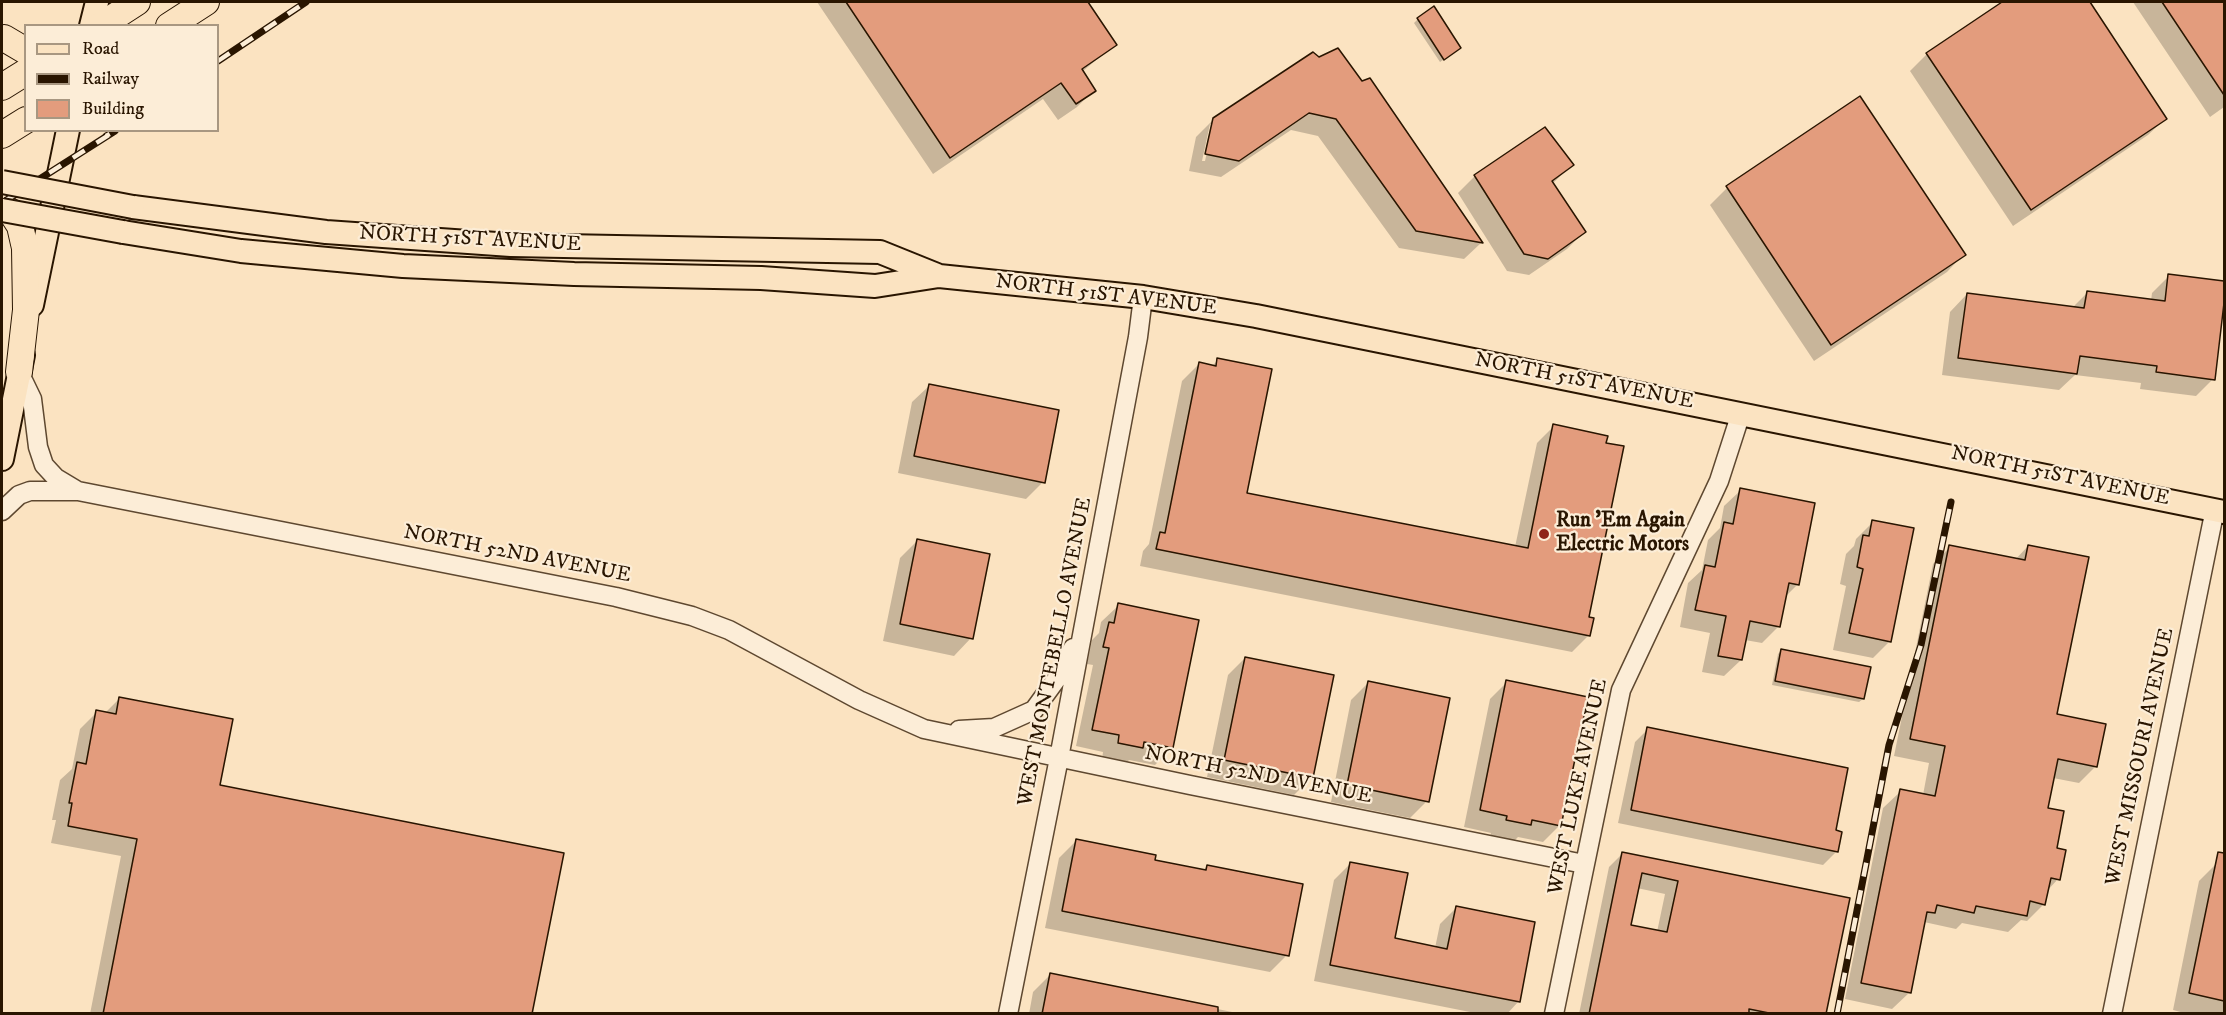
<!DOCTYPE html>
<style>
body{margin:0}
#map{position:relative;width:2226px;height:1015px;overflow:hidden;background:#fbe3c1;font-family:"IM FELL DW Pica",serif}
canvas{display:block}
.frame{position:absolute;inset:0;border:3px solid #291500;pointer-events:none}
.legend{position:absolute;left:24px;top:24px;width:195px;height:108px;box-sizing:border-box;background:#fcedd7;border:2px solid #a89781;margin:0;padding:8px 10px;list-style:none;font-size:18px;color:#291500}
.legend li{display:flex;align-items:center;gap:12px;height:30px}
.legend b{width:30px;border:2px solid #a89781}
</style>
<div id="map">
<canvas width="2226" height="1015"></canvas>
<div class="frame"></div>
<ul class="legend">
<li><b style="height:8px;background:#fbe3c1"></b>Road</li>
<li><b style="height:8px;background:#291500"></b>Railway</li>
<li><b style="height:16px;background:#e39c7d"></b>Building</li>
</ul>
</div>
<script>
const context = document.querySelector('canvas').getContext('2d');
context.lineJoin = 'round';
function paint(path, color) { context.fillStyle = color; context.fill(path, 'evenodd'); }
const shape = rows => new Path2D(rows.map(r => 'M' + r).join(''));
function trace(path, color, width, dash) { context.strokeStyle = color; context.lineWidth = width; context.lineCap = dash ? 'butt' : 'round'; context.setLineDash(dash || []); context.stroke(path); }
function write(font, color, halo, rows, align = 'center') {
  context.font = font + ' "IM FELL DW Pica",serif'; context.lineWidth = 4.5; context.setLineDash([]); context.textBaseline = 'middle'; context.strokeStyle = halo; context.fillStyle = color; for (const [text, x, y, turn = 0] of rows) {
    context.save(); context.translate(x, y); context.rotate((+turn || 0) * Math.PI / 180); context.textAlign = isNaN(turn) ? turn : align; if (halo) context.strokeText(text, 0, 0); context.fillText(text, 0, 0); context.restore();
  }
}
paint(shape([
 [817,2,1087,2,1115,44,1082,72,1094,90,1077,107,1058,120,1043,99,933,174],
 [2005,2,2088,2,2166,118,2148,135,2013,226,1910,71,1927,54],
 [2133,2,2224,2,2224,107,2210,117],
 [1418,19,1455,52,1440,62,1414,23],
 [1369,80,1481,243,1464,259,1399,248,1318,136,1291,130,1221,177,1189,171,1196,137,1214,119],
 [1210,124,1213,124,1205,161,1202,161],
 [1860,98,1964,254,1947,272,1814,361,1710,205,1727,188],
 [1572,165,1552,184,1584,232,1567,249,1529,275,1507,271,1458,193,1475,176],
 [2169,276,2224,283,2213,379,2196,396,2140,389,2141,383,2075,375,2059,390,1942,375,1950,312,1967,294,2072,308,2087,293,2151,301,2152,293],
 [1218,360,1245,494,1515,547,1537,443,1554,426,1589,635,1572,652,1140,566,1143,551,1149,544,1182,381,1199,364,1212,366],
 [930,385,1043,482,1026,499,898,473,912,402],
 [1741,490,1798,584,1784,598,1778,627,1762,643,1745,640,1741,660,1724,676,1702,672,1710,633,1680,627,1688,583,1702,570,1708,540,1720,528,1724,506],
 [1873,522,1890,641,1873,658,1833,650,1846,586,1840,584,1846,554,1854,546,1856,539],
 [917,541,971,638,954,656,883,641,900,558],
 [2028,546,2055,715,2096,766,2079,783,2053,778,2047,809,2058,879,2047,891,2044,904,2027,921,2021,920,2008,932,1962,923,1956,929,1924,922,1910,992,1892,1009,1845,999,1883,808,1901,791,1923,795,1929,763,1894,756,1933,564,1950,547,2015,560],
 [1119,605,1172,748,1155,765,1129,760,1124,765,1102,760,1103,752,1076,746,1093,665,1087,664,1092,640,1099,633,1101,622],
 [1782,650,1863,699,1859,702,1772,685,1778,654],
 [1245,658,1312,777,1294,795,1207,777,1228,675],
 [1507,682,1560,825,1543,842,1518,837,1513,842,1490,837,1491,833,1464,827,1490,699],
 [1368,683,1427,801,1410,818,1331,802,1351,700],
 [120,698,218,787,531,1014,90,1014,121,856,51,843,56,820,52,820,60,780,72,769,80,729,97,712,105,713],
 [1648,729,1834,832,1836,852,1823,865,1618,823,1635,742],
 [1076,841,1203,871,1207,866,1287,955,1270,972,1045,928,1059,858],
 [1623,853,1849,899,1824,1014,1579,1014,1609,867],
 [1637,888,1665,894,1657,932,1630,926],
 [1351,863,1393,939,1435,948,1440,924,1456,908,1518,1002,1507,1014,1480,1014,1314,981,1334,880],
 [2216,864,2224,866,2224,1014,2188,1014,2173,1010,2199,881],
 [1050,975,1242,1014,1029,1014,1033,992]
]), '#0003');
const building = shape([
 [846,2,1088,2,1117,45,1082,69,1096,91,1076,104,1061,83,950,158,846,2],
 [2002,2,2090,2,2167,119,2031,210,1926,53,2002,2],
 [2162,2,2224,2,2224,95,2162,2],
 [1434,6,1461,48,1444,60,1417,18,1434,6],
 [1338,48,1362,81,1370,78,1483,243,1416,231,1336,119,1309,113,1239,161,1205,154,1213,118,1313,52,1319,57,1338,48],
 [1860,96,1966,255,1831,345,1726,186,1860,96],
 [1545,127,1574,165,1552,181,1586,232,1548,259,1524,254,1474,175,1545,127],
 [2168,274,2224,281,2224,303,2215,380,2156,372,2157,366,2080,356,2077,374,1958,358,1967,293,2084,308,2087,291,2165,301,2168,274],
 [1217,358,1272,369,1247,493,1528,548,1553,424,1608,436,1606,443,1624,446,1589,617,1594,618,1590,636,1156,549,1160,532,1165,533,1199,362,1216,366,1217,358],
 [929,384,1059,410,1045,483,914,456,929,384],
 [1740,488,1815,503,1799,585,1789,583,1780,627,1750,621,1742,660,1718,656,1726,616,1695,610,1705,565,1715,567,1724,522,1733,524,1740,488],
 [1872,520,1914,528,1891,642,1849,633,1863,569,1857,567,1863,535,1869,536,1872,520],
 [917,539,990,554,973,639,900,624,917,539],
 [1949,545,2025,560,2028,545,2089,557,2057,714,2106,724,2097,767,2058,759,2048,808,2064,811,2057,848,2066,850,2060,880,2051,878,2045,905,2030,901,2027,916,1976,906,1974,913,1937,905,1935,913,1927,912,1911,993,1861,983,1900,789,1935,796,1945,746,1910,739,1949,545],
 [1118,603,1199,620,1173,748,1144,742,1143,748,1118,743,1119,735,1092,730,1109,648,1103,647,1109,622,1114,623,1118,603],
 [1781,649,1871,667,1864,699,1775,681,1781,649],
 [1245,657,1334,675,1313,778,1224,760,1245,657],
 [1506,680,1588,697,1561,826,1532,820,1531,825,1506,820,1507,816,1480,810,1506,680],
 [1368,681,1450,698,1429,802,1347,785,1368,681],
 [119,697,233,719,220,785,564,853,532,1014,103,1014,137,839,68,826,72,803,69,803,77,762,86,764,96,710,116,714,119,697],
 [1647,727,1848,768,1836,830,1842,832,1838,852,1631,810,1647,727],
 [1076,839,1156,855,1155,860,1206,870,1207,865,1303,884,1289,956,1062,911,1076,839],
 [1622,852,1850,898,1826,1014,1774,1014,1749,1009,1749,1014,1589,1014,1622,852],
 [1642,873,1678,881,1667,932,1631,925,1642,873],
 [2218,852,2224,853,2224,1001,2189,993,2218,852],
 [1350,862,1408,873,1395,938,1447,949,1456,906,1535,922,1520,1002,1330,965,1350,862],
 [1050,973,1218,1007,1218,1014,1042,1014,1050,973]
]);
paint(building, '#e39c7d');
trace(building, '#291500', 1.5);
const minor = shape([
 [19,372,32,399,38,447,44,465,56,478,76,490],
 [2,511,19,495,30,491,78,491,616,597,692,616,729,630,859,700,924,729,1190,785,1584,864],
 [959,730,994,728,1034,710,1058,677,1073,648],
 [1008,1014,1059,758,1138,337,1143,297],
 [1554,1014,1621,690,1719,481,1741,413],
 [2112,1014,2215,509]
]);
const major = shape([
 [91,26,97,2],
 [133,207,326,232,511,245,880,252,937,275],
 [123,232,241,251,403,266,574,274,761,278,875,286,939,276,1143,297,1256,316,2224,512],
 [32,305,68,130],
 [2,459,23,355]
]);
const highway = shape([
 [100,26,137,2],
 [169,26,206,2],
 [4,38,26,51],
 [2,87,26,72],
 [2,135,26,120],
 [2,207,11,212,20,226,25,248,26,310,19,372]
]);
trace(minor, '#5e4830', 21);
trace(major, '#291500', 26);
trace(highway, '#291500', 28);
trace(minor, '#fcedd7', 18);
trace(major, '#fbe3c1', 22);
trace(highway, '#fbe3c1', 26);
const rail = shape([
 [218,61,306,2],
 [2,203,115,131,106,136],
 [1837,1014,1889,745,1921,645,1951,502]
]);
trace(rail, '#291500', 7);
trace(rail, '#fcedd7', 4.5, [14]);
const majorBridge = shape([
 [2,182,133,207],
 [2,210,123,232]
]);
trace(majorBridge, '#291500', 26, []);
trace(majorBridge, '#fbe3c1', 22);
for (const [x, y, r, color] of [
 [1544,534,6,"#8f2418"]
]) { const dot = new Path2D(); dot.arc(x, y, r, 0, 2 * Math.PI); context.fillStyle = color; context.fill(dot); trace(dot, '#fcedd7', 2); }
write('21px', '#291500', '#fcedd7', [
 ["NORTH 51ST AVENUE",470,240,3],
 ["NORTH 51ST AVENUE",1106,296,7],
 ["NORTH 51ST AVENUE",1584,382,11],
 ["NORTH 51ST AVENUE",2060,477,12],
 ["NORTH 52ND AVENUE",517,555,11],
 ["WEST MONTEBELLO AVENUE",1056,652,-79],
 ["WEST MISSOURI AVENUE",2141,757,-78],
 ["NORTH 52ND AVENUE",1258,776,11],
 ["WEST LUKE AVENUE",1579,787,-78]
]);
write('bold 21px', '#291500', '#fcedd7', [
 ["Run 'Em Again",1556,522],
 ["Electric Motors",1556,546]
], 'left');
</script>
